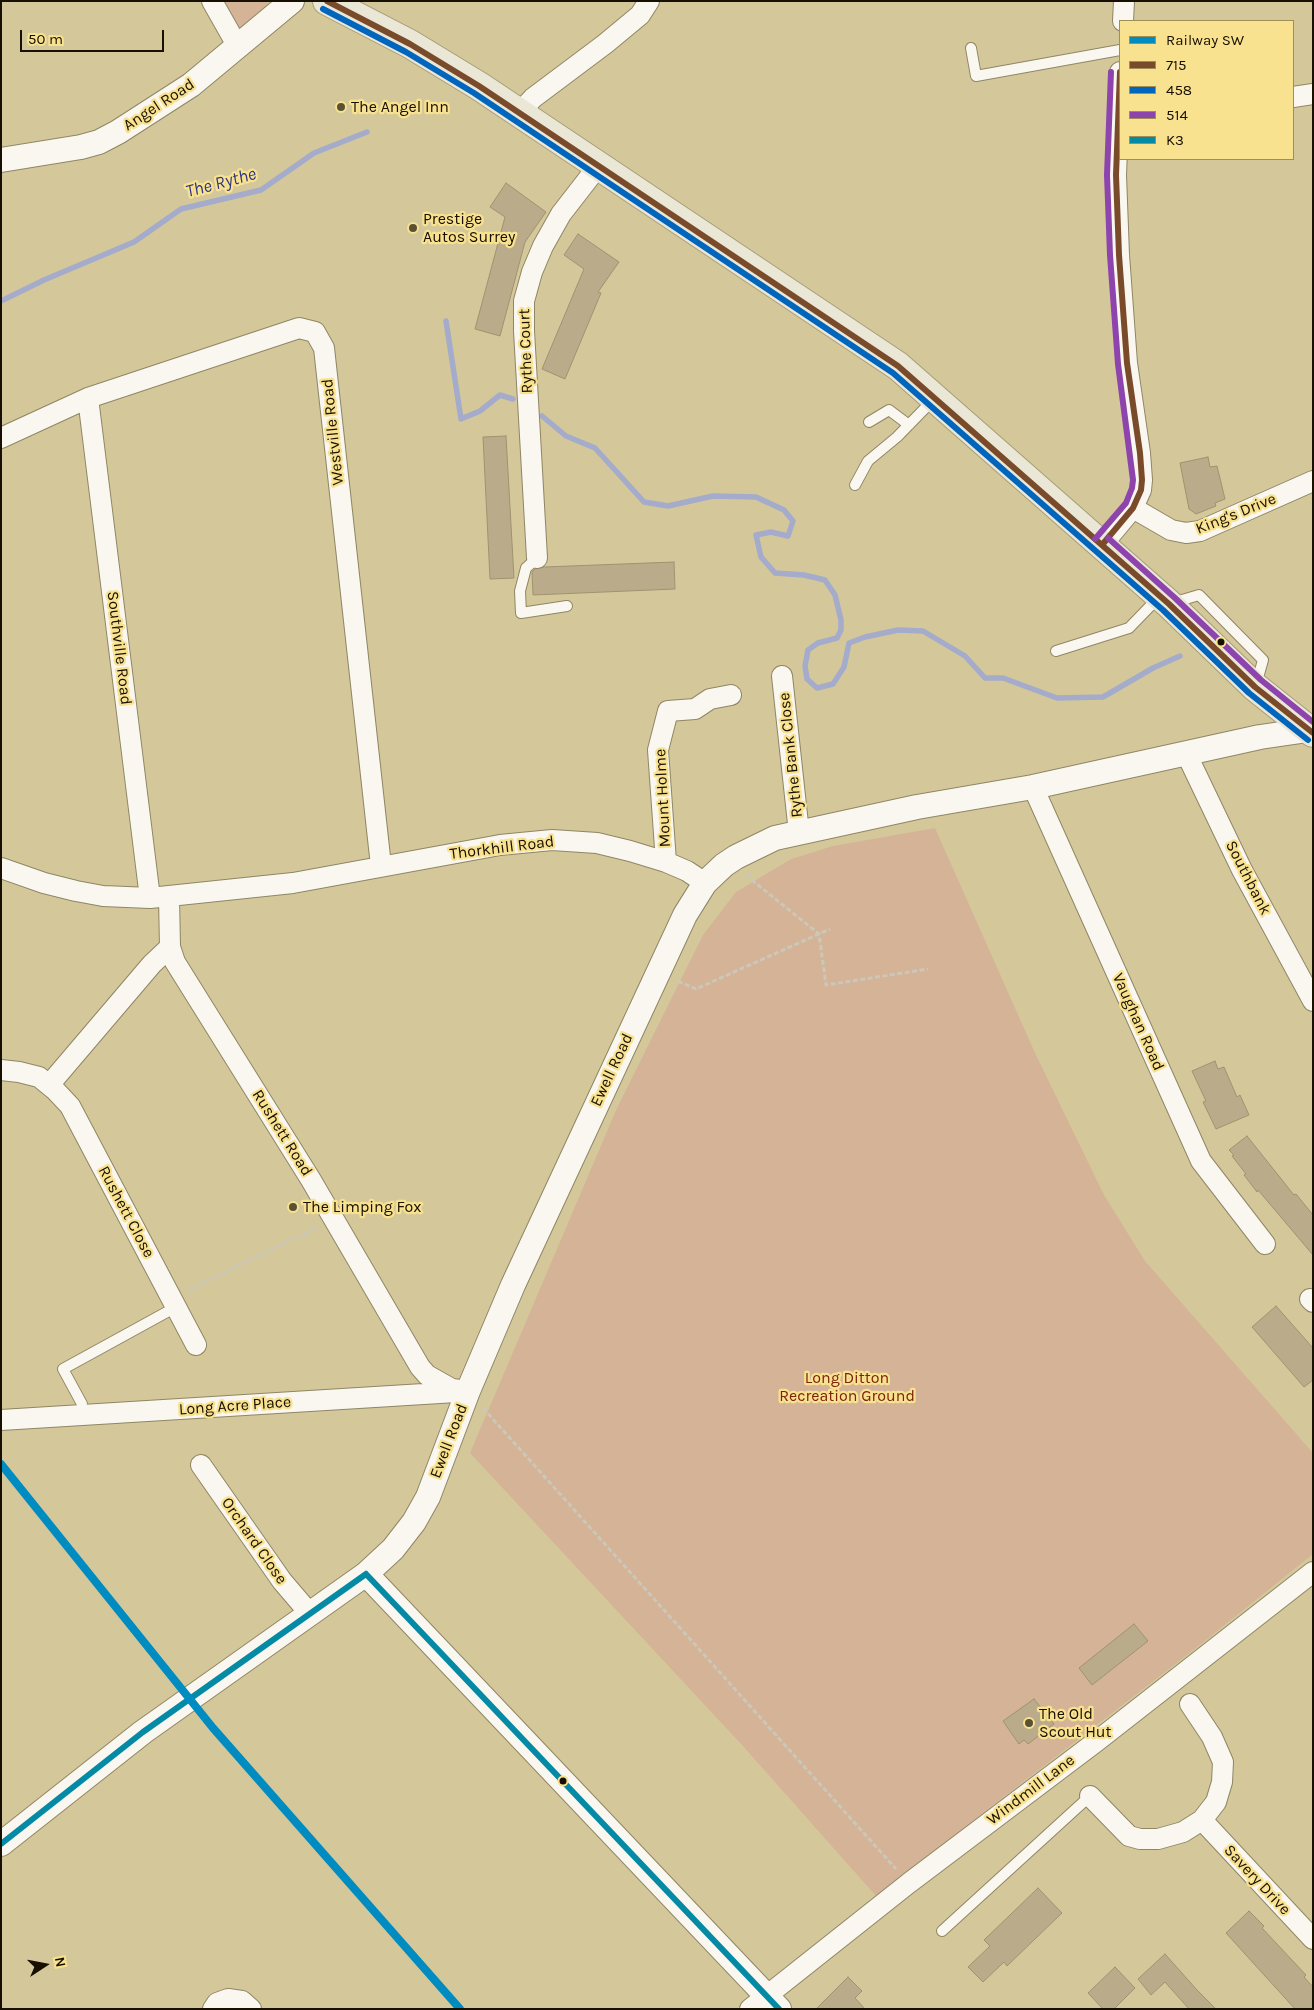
<!DOCTYPE html>
<style>
body{margin:0}
#map{position:relative;width:1314px;height:2010px;overflow:hidden;background:#d4c89a;font-family:Karla,sans-serif}
canvas{display:block}
.frame{position:absolute;inset:0;border:2px solid #171000;pointer-events:none}
.legend{position:absolute;left:1119px;top:20px;width:175px;height:140px;box-sizing:border-box;background:#f9e28f;border:1px solid #9f8e56;margin:0;padding:6px 9px;list-style:none;font-size:15px;color:#171000}
.legend li{display:flex;align-items:center;gap:10px;height:25px}
.legend b{width:25px;border:1px solid #9f8e56}
.north{position:absolute;left:20px;top:1940px;width:50px;height:50px;-webkit-text-stroke:4px #f9e28f;paint-order:stroke;rotate:79deg;font-size:14px;font-weight:700;line-height:20px;text-align:center;color:#171000}
.north::after{content:'';display:block;margin:auto;width:18px;height:22px;background:#171000;clip-path:polygon(50% 0,100% 100%,50% 72%,0 100%)}
.scale{position:absolute;left:20px;top:30px;width:144px;height:22px;box-sizing:border-box;border:2px solid #171000;border-top:0;padding-left:6px;font-size:15px;line-height:18px;white-space:nowrap;color:#171000;-webkit-text-stroke:4px #f9e28f;paint-order:stroke}
</style>
<div id="map">
<canvas width="1314" height="2010"></canvas>
<div class="frame"></div>
<ul class="legend">
<li><b style="height:6px;background:#018cc1"></b>Railway SW</li>
<li><b style="height:6px;background:#7a4b2a"></b>715</li>
<li><b style="height:6px;background:#0065bd"></b>458</li>
<li><b style="height:6px;background:#8e44ad"></b>514</li>
<li><b style="height:6px;background:#058aa5"></b>K3</li>
</ul>
<div class="north">N</div>
<div class="scale">50 m</div>
</div>
<script>
const context = document.querySelector('canvas').getContext('2d');
context.lineJoin = 'round';
function paint(path, color) { context.fillStyle = color; context.fill(path, 'evenodd'); }
const shape = rows => new Path2D(rows.map(r => 'M' + r).join(''));
function trace(path, color, width, dash) { context.strokeStyle = color; context.lineWidth = width; context.lineCap = dash ? 'butt' : 'round'; context.setLineDash(dash || []); context.stroke(path); }
function write(font, color, halo, rows, align = 'center') {
  context.font = font + ' Karla,sans-serif'; context.lineWidth = 4.5; context.setLineDash([]); context.textBaseline = 'middle'; context.strokeStyle = halo; context.fillStyle = color; for (const [text, x, y, turn = 0] of rows) {
    context.save(); context.translate(x, y); context.rotate((+turn || 0) * Math.PI / 180); context.textAlign = isNaN(turn) ? turn : align; if (halo) context.strokeText(text, 0, 0); context.fillText(text, 0, 0); context.restore();
  }
}
paint(shape([
 [221,1,268,1,269,7,246,28,240,28,237,27],
 [935,828,1035,1053,1104,1195,1145,1261,1313,1453,1313,1554,1196,1648,876,1896,742,1745,470,1453,617,1108,703,935,736,892,791,859,833,846]
]), '#d5b397');
trace(shape([
 [1,301,44,280,134,242,181,209,261,190,314,153,367,132],
 [446,321,461,419,480,411,500,395,513,399],
 [542,416,566,436,595,448,644,502,668,506,713,496,756,497,784,510,793,521,788,536,771,532,756,535,761,557,775,573,804,575,825,580,835,595,841,620,841,630,837,638,818,643,808,650,805,666,807,679,817,688,833,684,844,667,849,643,865,637,898,630,923,631,965,656,985,678,1003,678,1057,698,1103,697,1153,668,1180,656]
]), '#a4abcb', 5.5);
const building = shape([
 [506,183,546,212,525,242,500,336,475,329,505,217,490,207,506,183],
 [578,234,619,262,598,292,601,293,565,379,542,369,584,269,564,255,578,234],
 [506,436,514,578,490,579,483,437,506,436],
 [1208,457,1210,467,1217,466,1225,499,1215,503,1216,506,1196,514,1189,509,1180,463,1208,457],
 [674,562,675,589,533,595,532,572,535,569,544,567,674,562],
 [1215,1061,1218,1069,1224,1067,1237,1097,1240,1095,1249,1115,1216,1129,1203,1102,1206,1101,1192,1071,1215,1061],
 [1247,1136,1294,1195,1296,1194,1313,1215,1313,1255,1258,1190,1257,1192,1244,1175,1246,1174,1232,1156,1234,1155,1229,1150,1247,1136],
 [1276,1306,1313,1348,1313,1380,1304,1387,1252,1327,1276,1306],
 [1134,1624,1148,1641,1092,1685,1079,1668,1134,1624],
 [1034,1699,1054,1724,1028,1744,1024,1740,1019,1744,1003,1721,1034,1699],
 [1038,1888,1062,1913,1007,1966,1004,1962,983,1982,968,1967,990,1946,984,1940,1038,1888],
 [1249,1911,1264,1926,1262,1928,1306,1975,1304,1977,1313,1987,1313,2009,1295,2009,1226,1933,1249,1911],
 [1165,1954,1197,1990,1216,2009,1189,2009,1165,1982,1151,1995,1138,1979,1165,1954],
 [1115,1967,1135,1988,1114,2009,1103,2009,1088,1993,1115,1967],
 [848,1977,862,1991,855,1998,865,2009,816,2009,848,1977]
]);
paint(building, '#baab8a');
trace(building, '#a1926f', 1);
const service = shape([
 [971,48,976,76,1120,50],
 [869,422,889,410,909,425],
 [855,485,868,461,897,437,934,399],
 [537,558,526,568,520,591,521,613,567,606],
 [1172,603,1199,595,1263,660,1256,685],
 [1056,651,1129,628,1160,596],
 [82,1404,63,1369,176,1307],
 [942,1931,1090,1796]
]);
const minor = shape([
 [212,1,238,47],
 [1123,21,1124,1],
 [1293,97,1313,94],
 [518,114,533,98,605,44,640,15,649,1],
 [88,398,150,898],
 [1,438,88,398,299,328,315,332,324,348,381,866],
 [1133,508,1171,530,1186,533,1200,531,1313,481],
 [1102,545,1133,508,1141,490,1142,480,1140,453,1127,363,1119,255,1116,175,1120,72],
 [537,558,524,331,524,301,532,272,543,246,561,214,599,165],
 [782,676,799,833],
 [1186,753,1242,870,1313,1001],
 [1033,787,1201,1161,1265,1244],
 [666,862,658,750,668,711,695,709,710,699,731,695],
 [1,868,44,883,76,891,103,896,150,898,293,883,500,845,552,840,597,843,630,851,666,862,687,871,705,883],
 [169,897,170,947,175,962,311,1180,420,1367,427,1375,452,1389,468,1391],
 [1,1070,19,1072,39,1077,55,1090,70,1106,196,1345],
 [49,1085,152,964,170,947],
 [1310,1299,1313,1302],
 [1,1420,456,1392],
 [201,1465,282,1581,311,1615],
 [1090,1796,1129,1836,1140,1839,1158,1839,1183,1832,1202,1820,1216,1802,1222,1782,1223,1762,1212,1737,1190,1704],
 [1202,1820,1313,1939],
 [213,2009,217,2003,228,1999,242,2001,251,2009],
 [750,2009,909,1883,1097,1741,1313,1572]
]);
const tertiary = shape([
 [1,160,81,147,99,142,118,132,191,85,292,1],
 [366,1574,779,2009],
 [1,1844,143,1732,366,1574,393,1549,414,1522,428,1497,468,1391,513,1285,685,915,705,883,724,865,736,857,775,838,917,807,1033,787,1260,737,1308,730]
]);
const primary = shape([
 [327,1,410,44,479,86,898,366,1169,604,1255,687,1313,733]
]);
trace(service, '#8f8665', 12);
trace(minor, '#8f8665', 22);
trace(tertiary, '#8f8665', 26);
trace(primary, '#a69d77', 30);
trace(shape([
 [747,874,753,881,819,934,826,985,928,969],
 [678,981,696,989,830,929],
 [189,1290,318,1227],
 [483,1408,896,1869]
]), '#cbc7b9', 3, [5, 2.5]);
trace(service, '#f9f7f0', 10);
trace(minor, '#f9f7f0', 20);
trace(tertiary, '#f9f7f0', 24);
trace(primary, '#ebe7d7', 28);
trace(shape([
 [327,1,410,44,479,86,898,366,1169,604,1255,687,1313,733],
 [1102,545,1133,508,1141,490,1142,480,1140,453,1127,363,1119,255,1116,175,1120,72]
]), '#7a4b2a', 6);
trace(shape([
 [323,9,406,52,474,93,893,373,1163,610,1249,693,1308,740]
]), '#0065bd', 6);
trace(shape([
 [1108,538,1175,598,1261,680,1313,722],
 [1095,539,1126,503,1132,488,1133,480,1118,364,1110,255,1107,175,1111,72]
]), '#8e44ad', 6);
trace(shape([
 [366,1574,779,2009],
 [1,1844,143,1732,366,1574]
]), '#058aa5', 6);
trace(shape([
 [1,1464,213,1728,460,2009]
]), '#018cc1', 8);
for (const [x, y, r, color] of [
 [341,107,5,"#595036"],
 [413,228,5,"#595036"],
 [1221,642,4.5,"#171000"],
 [293,1207,5,"#595036"],
 [1029,1723,5,"#595036"],
 [563,1781,4.5,"#171000"]
]) { const dot = new Path2D(); dot.arc(x, y, r, 0, 2 * Math.PI); context.fillStyle = color; context.fill(dot); trace(dot, '#f9e28f', 2); }
write('16px', '#171000', '#f9e28f', [
 ["Angel Road",159,105,-33],
 ["Rythe Court",526,351,-92],
 ["Westville Road",333,432,-96],
 ["King's Drive",1236,514,-22],
 ["Southville Road",119,648,83],
 ["Rythe Bank Close",791,755,-96],
 ["Mount Holme",663,798,-93],
 ["Thorkhill Road",502,848,-7],
 ["Southbank",1248,878,63],
 ["Vaughan Road",1138,1022,66],
 ["Ewell Road",612,1070,-65],
 ["Rushett Road",282,1133,58],
 ["Rushett Close",126,1212,62],
 ["Long Acre Place",235,1406,-4],
 ["Ewell Road",449,1441,-69],
 ["Orchard Close",254,1541,55],
 ["Windmill Lane",1031,1790,-37],
 ["Savery Drive",1257,1880,47]
]);
write('16px', '#171000', '#f9e28f', [
 ["The Angel Inn",351,107],
 ["Prestige",423,219],
 ["Autos Surrey",423,237],
 ["The Limping Fox",303,1207],
 ["The Old",1039,1714],
 ["Scout Hut",1039,1732]
], 'left');
write('16px', '#7c220d', '#f9e28f', [
 ["Long Ditton",847,1378],
 ["Recreation Ground",847,1396]
]);
write('italic 18px', '#2d3582', '#f9e28f', [
 ["The Rythe",221,183,-15]
]);
</script>
